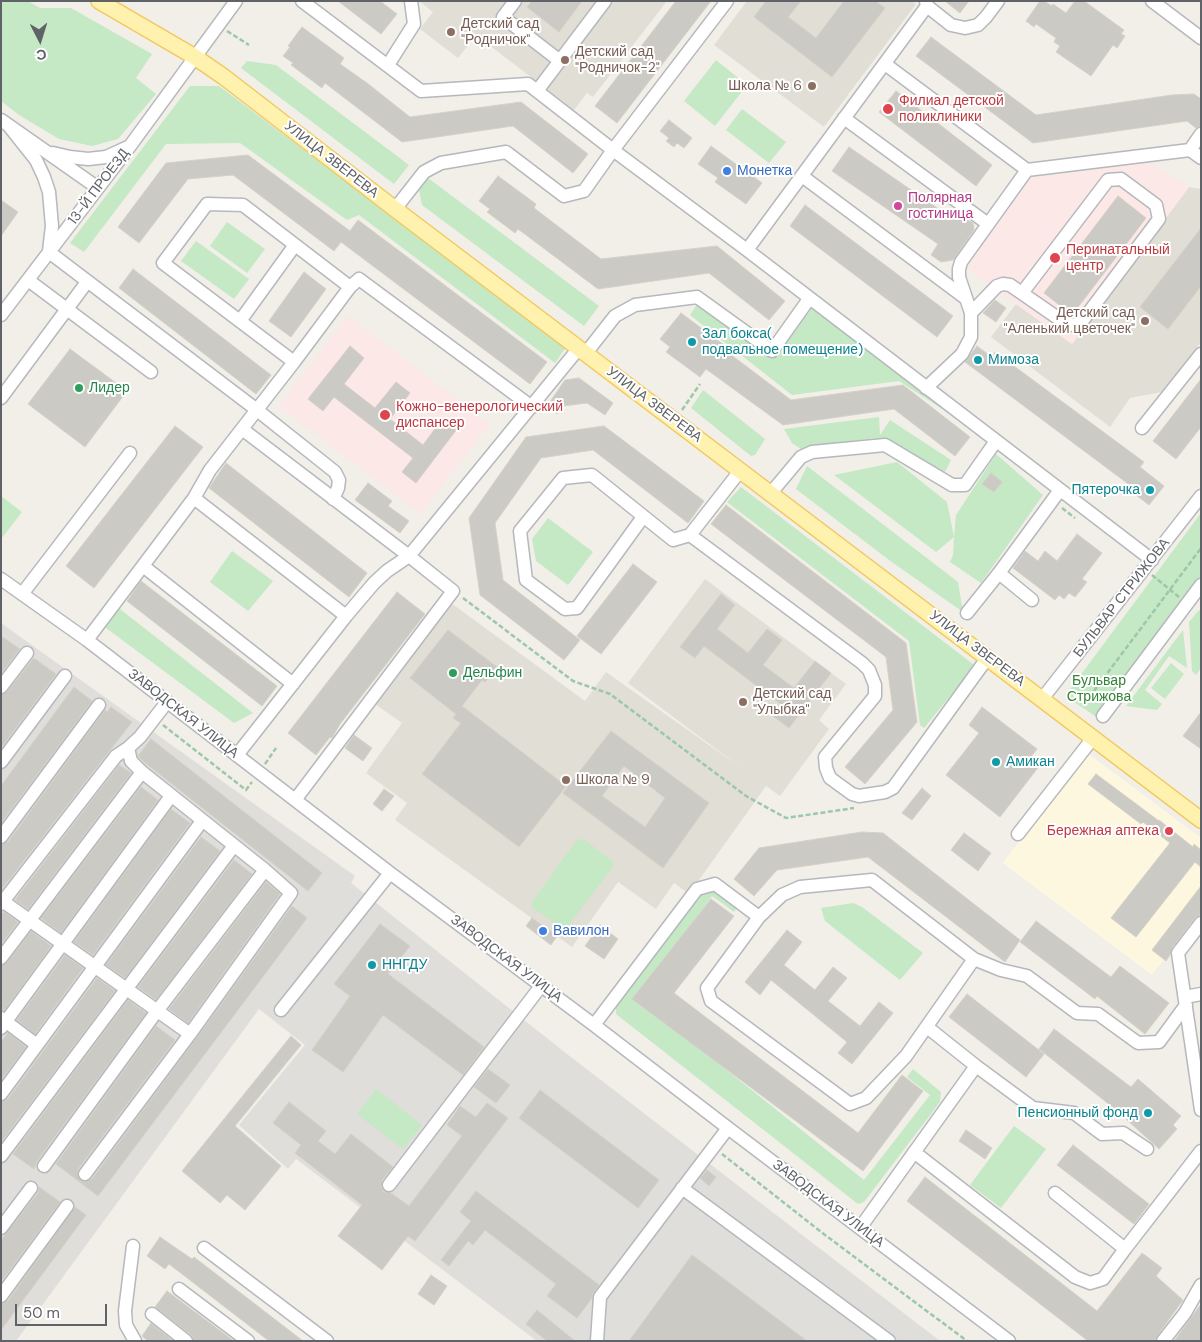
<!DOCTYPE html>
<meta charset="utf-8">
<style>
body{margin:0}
#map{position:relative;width:1202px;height:1342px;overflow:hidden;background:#f1efe8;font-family:"DM Sans",sans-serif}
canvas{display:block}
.frame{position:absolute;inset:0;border:2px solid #5f6368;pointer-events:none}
.north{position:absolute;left:15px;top:15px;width:50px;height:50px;-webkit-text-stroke:4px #fff;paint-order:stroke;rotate:175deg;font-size:14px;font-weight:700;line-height:20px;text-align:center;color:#5f6368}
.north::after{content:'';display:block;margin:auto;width:18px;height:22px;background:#5f6368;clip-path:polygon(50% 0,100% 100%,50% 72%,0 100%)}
.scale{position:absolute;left:15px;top:1304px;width:92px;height:22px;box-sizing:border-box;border:2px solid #5f6368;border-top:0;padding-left:6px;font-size:15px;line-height:18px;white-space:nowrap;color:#5f6368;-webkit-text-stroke:4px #fff;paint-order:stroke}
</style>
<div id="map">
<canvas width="1202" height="1342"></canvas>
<div class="frame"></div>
<div class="north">С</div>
<div class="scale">50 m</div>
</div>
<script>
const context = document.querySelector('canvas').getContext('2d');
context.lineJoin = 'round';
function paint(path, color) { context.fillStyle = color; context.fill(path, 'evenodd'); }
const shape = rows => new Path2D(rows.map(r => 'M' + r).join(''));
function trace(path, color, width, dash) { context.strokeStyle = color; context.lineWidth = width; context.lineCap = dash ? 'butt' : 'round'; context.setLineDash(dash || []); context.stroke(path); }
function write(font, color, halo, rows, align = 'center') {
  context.font = font + ' "DM Sans",sans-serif'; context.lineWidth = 4; context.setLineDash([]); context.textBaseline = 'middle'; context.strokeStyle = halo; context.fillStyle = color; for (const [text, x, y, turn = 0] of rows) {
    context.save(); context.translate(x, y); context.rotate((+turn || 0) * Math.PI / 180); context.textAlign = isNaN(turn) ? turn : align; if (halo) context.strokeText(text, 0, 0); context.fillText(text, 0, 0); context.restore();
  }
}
paint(shape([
 [1086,752,1201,838,1201,910,1152,975,1003,863]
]), '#fef7e0');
paint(shape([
 [1,623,355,876,351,883,567,1054,940,1341,537,1341,296,1159,288,1169,239,1125,305,1045,259,1009,16,1341,1,1341]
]), '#e0deda');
paint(shape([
 [419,1,667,1,593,97,587,93,574,110,476,35,458,58,420,29,433,12],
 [747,1,912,1,916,4,824,127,714,45],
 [1189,187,1201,189,1201,342,1162,392,1130,398,1110,427,991,337,1016,304,1072,344],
 [705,579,846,684,819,720,829,729,780,796,766,786,689,894,674,883,656,909,618,882,572,947,395,820,407,803,366,773,402,723,375,704,451,603,585,701,606,672,740,767,628,683]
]), '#e1ded6');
paint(shape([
 [1149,161,1189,187,1072,344,967,269,982,246,979,242,1026,179],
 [348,316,490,424,421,514,279,406]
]), '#fce8e6');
paint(shape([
 [1,1,28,1,40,8,71,8,152,54,136,78,156,94,118,139,92,146,59,139,19,115,1,101],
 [716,60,747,85,715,126,684,101],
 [247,61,276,65,409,165,394,184,241,68],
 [190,86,219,86,566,347,555,363,359,215,347,220,240,143,166,144,84,252,70,243],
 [742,109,786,142,769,163,726,130],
 [428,178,599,306,584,326,422,205,419,190],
 [227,222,265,249,247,273,210,246],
 [196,241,249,279,234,299,181,261],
 [698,303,769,357,776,354,812,308,973,429,899,381,792,395,690,315],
 [703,390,765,439,755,455,751,456,691,408],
 [879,417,880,435,890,420,951,460,945,472,897,446,875,438,814,446,804,451,792,443,784,429],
 [996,454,1043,495,981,583,950,562,953,555,954,537,936,552,834,475,897,462,947,502,954,537,956,515],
 [807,466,958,582,963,612,889,560,796,489],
 [741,487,973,664,972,669,924,728,920,725,909,641,727,502],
 [1,496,22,512,1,539],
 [1201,513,1201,588,1104,722,1065,696],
 [548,518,593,552,568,585,536,561,532,539],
 [232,551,273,581,248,611,210,582],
 [116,606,253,713,234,723,102,625],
 [1199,610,1201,611,1201,668,1196,675,1192,671,1189,622],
 [1183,630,1187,668,1169,656,1145,690,1162,704,1157,710,1126,706],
 [1171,663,1184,674,1165,699,1151,688],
 [583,839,613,862,612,868,567,927,561,928,532,907,532,902,577,840],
 [716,890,737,907,734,912,712,896,638,999,864,1180,930,1095,907,1077,913,1069,941,1092,940,1102,864,1202,858,1204,616,1014,616,1007,700,892],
 [853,903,862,907,923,953,900,980,825,921,821,908],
 [376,1089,422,1125,403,1149,357,1114],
 [1014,1126,1046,1149,1001,1208,970,1185]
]), '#c5e8c5');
const building = shape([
 [338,1,380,1,397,14,381,34,338,1],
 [532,1,582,1,559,32,527,7,532,1],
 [676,1,711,1,617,123,595,106,676,1],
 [766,1,801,1,788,17,816,38,844,1,875,1,885,8,832,77,754,17,766,1],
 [945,1,969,1,960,13,945,1],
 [1040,1,1044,1,1052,6,1053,4,1066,13,1075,1,1084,1,1124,30,1121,34,1125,36,1117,48,1113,45,1091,76,1056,52,1060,46,1054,42,1056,38,1036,24,1034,27,1026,21,1040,1],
 [302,27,344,58,340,64,367,83,410,117,521,102,588,154,573,173,513,126,402,142,325,83,322,88,291,65,293,63,283,56,290,47,288,46,302,27],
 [931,37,1036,115,1172,95,1194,94,1201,99,1201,126,1196,128,1187,121,1033,143,916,56,931,37],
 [896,91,992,165,976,186,879,112,896,91],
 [669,120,692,138,684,148,677,143,674,147,666,141,669,138,660,131,669,120],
 [711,146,762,183,746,204,715,182,718,178,698,164,711,146],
 [849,147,953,219,964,218,973,223,974,230,953,260,941,262,931,255,938,244,832,171,849,147],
 [248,155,350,231,358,220,547,362,530,384,341,242,334,251,233,175,188,179,139,243,118,227,166,163,248,155],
 [498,176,536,204,534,208,601,259,717,246,785,301,769,320,709,273,598,289,518,229,515,233,487,212,490,209,479,201,498,176],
 [1118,196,1146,218,1072,315,1044,293,1118,196],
 [1,200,18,212,1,236,1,200],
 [805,205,953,316,937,337,790,226,805,205],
 [1201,228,1201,286,1168,329,1140,307,1201,228],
 [133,269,271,375,256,394,119,288,133,269],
 [304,272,326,289,291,337,269,321,304,272],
 [995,300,1006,308,996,322,983,313,995,300],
 [681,313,724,345,722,348,791,400,903,385,970,437,955,456,894,409,783,425,706,369,700,377,666,352,670,347,660,339,681,313],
 [350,346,364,358,344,384,375,408,396,382,410,393,390,419,423,445,443,418,457,429,416,483,402,472,413,458,334,397,323,411,308,399,350,346],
 [977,346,992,357,995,352,1144,462,1140,467,1164,486,1149,505,1136,495,1139,492,965,362,977,346],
 [70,349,127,391,85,447,28,404,70,349],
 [579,378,613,403,605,415,587,403,563,406,557,414,547,406,565,380,579,378],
 [1201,379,1201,427,1176,459,1153,441,1201,379],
 [175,426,203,447,94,588,66,566,175,426],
 [604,426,704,501,688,523,593,450,541,458,495,523,503,580,580,640,564,660,480,595,469,518,526,437,604,426],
 [226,463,367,573,349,597,209,488,226,463],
 [991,473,1002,482,994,492,982,484,991,473],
 [368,483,392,501,388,506,409,521,400,533,355,500,368,483],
 [726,505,906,643,917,722,865,784,845,767,893,710,886,657,711,524,726,505],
 [1077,534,1102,553,1082,579,1087,582,1075,597,1069,593,1064,599,1059,595,1055,600,1013,568,1025,551,1038,561,1045,551,1057,561,1077,534],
 [633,564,657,582,601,654,577,636,633,564],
 [141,581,277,686,262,706,127,601,141,581],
 [397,592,425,614,340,724,332,738,330,737,316,755,288,733,397,592],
 [721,594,735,605,717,629,748,653,767,629,782,640,763,665,794,688,815,661,831,673,789,728,773,716,782,705,704,646,695,658,680,647,721,594],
 [448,630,497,667,485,682,482,680,462,706,566,786,519,847,422,774,461,723,453,718,456,714,410,678,448,630],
 [1,636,20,649,1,673,1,636],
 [33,659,35,659,56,674,1,748,1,695,7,692,33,659],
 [74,687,92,701,1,823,1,786,74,687],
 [111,707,132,722,1,890,1,845,8,842,105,710,107,712,111,707],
 [982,707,1037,749,1030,758,1040,765,1000,817,946,775,979,733,969,725,982,707],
 [1201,712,1201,749,1183,736,1201,712],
 [611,731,709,803,663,868,563,793,611,731],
 [624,766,665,798,645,827,602,796,624,766],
 [354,735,372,748,363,761,345,748,354,735],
 [151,739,322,873,308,891,144,762,138,756,151,739],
 [119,765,131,773,28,909,15,900,119,765],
 [1096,774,1159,821,1159,820,1193,847,1194,844,1201,850,1201,867,1195,862,1136,937,1111,918,1170,843,1143,822,1141,824,1088,784,1096,774],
 [141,787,158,800,61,933,41,918,141,787],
 [922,788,931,796,912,820,902,813,922,788],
 [384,789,394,796,382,811,373,804,384,789],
 [171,809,190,823,93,955,74,942,171,809],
 [862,832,883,833,1020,940,1005,962,868,857,777,870,754,896,734,879,759,848,862,832],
 [964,833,991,853,978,871,951,850,964,833],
 [201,837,220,851,125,978,106,965,201,837],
 [234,860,252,874,156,1000,138,987,234,860],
 [266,882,280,894,188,1023,169,1009,266,882],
 [1201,886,1201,914,1195,918,1172,948,1170,955,1166,961,1152,950,1201,886],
 [711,899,734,916,674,993,858,1133,902,1075,923,1091,863,1171,632,999,711,899],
 [292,906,307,918,98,1196,56,1164,156,1026,175,1040,78,1169,77,1174,80,1180,85,1182,92,1179,196,1039,292,906],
 [4,912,18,922,1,944,1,915,4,912],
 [532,918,557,936,551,945,526,926,532,918],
 [1036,921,1111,977,1120,966,1169,1003,1145,1034,1097,996,1095,999,1020,942,1036,921],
 [380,924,410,946,388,974,484,1047,463,1075,383,1015,343,1072,312,1050,350,996,334,984,380,924],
 [600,925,618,939,604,959,585,946,600,925],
 [787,930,802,942,784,965,815,990,833,967,847,978,828,1001,860,1026,879,1002,893,1013,852,1064,838,1053,847,1042,771,980,760,995,745,982,787,930],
 [31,931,51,946,4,1011,2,1010,1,966,7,963,31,931],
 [65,955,83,968,35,1034,17,1020,65,955],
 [97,978,115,991,1,1142,1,1102,8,1099,97,978],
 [967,994,1044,1054,1026,1077,949,1017,967,994],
 [128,1000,146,1013,37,1161,34,1169,13,1154,128,1000],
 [1054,1029,1131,1087,1138,1079,1181,1116,1173,1125,1177,1129,1159,1149,1115,1109,1039,1049,1054,1029],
 [8,1033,26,1047,1,1080,1,1042,8,1033],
 [291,1036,301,1045,235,1126,281,1166,245,1210,227,1195,220,1203,182,1171,291,1036],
 [488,1069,510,1085,496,1103,474,1087,488,1069],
 [540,1090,659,1180,638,1208,519,1118,540,1090],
 [289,1102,326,1131,318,1141,335,1154,351,1134,393,1167,382,1180,381,1188,384,1192,391,1193,409,1206,462,1136,447,1125,460,1106,476,1117,487,1103,508,1118,415,1241,408,1236,382,1270,338,1236,362,1205,295,1153,301,1145,273,1123,289,1102],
 [966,1130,992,1148,985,1159,959,1141,966,1130],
 [1073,1145,1149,1204,1134,1224,1057,1165,1073,1145],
 [707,1170,716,1177,709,1186,700,1178,707,1170],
 [925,1177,1097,1311,1142,1253,1162,1268,1156,1276,1183,1300,1157,1336,1155,1341,1088,1341,907,1201,925,1177],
 [39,1187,60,1202,1,1282,1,1240,38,1193,39,1187],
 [476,1191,599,1285,593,1293,592,1298,577,1318,547,1296,556,1284,485,1230,473,1245,468,1241,449,1266,441,1260,471,1221,460,1212,476,1191],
 [75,1207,86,1215,1,1330,1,1304,8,1301,75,1207],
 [160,1237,192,1259,194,1257,303,1341,269,1341,169,1264,165,1269,147,1256,160,1237],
 [692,1255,807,1341,629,1341,692,1255],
 [431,1275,447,1286,434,1305,418,1294,431,1275],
 [167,1291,234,1341,194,1341,191,1335,155,1307,167,1291],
 [1201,1304,1201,1341,1174,1341,1191,1318,1201,1304],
 [537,1310,575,1341,547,1341,526,1324,537,1310],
 [151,1323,173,1341,148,1341,142,1336,151,1323]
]);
paint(building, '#cccac5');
trace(building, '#d6d1c6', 1);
const minor = shape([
 [302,1,421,91,528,84,613,150,584,191,564,196,506,152,441,163,424,172,395,209],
 [515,1,503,17,560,61],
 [727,1,613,150,747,250,1152,560],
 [926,1,927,6,951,25,965,28,978,25,986,17,998,1],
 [1152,1,1201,38],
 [885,64,1027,170,1190,150,1201,134],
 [388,65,414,24,411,1],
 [537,91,605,1],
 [844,118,988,224],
 [1,120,98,188],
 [9,126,36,160,44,177,49,192,52,226,49,251],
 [1190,150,1201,158],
 [53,153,70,157,88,159,106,157,128,147],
 [802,176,964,297],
 [747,250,927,6],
 [49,252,257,410,335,472,339,480,338,488,333,499],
 [28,280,151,372],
 [350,287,294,362,163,263,207,204,243,205,350,287,359,279,532,407],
 [971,313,997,286,1003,284,1010,285,1068,325,1080,324,1159,219,1156,205,1121,179,1108,180,1022,293],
 [1,315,130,146,236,1],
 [240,321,295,245],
 [586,353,615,316,635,305,697,297,772,351,809,299],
 [926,388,962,354,971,337,971,313,959,277,959,269,961,262,1027,170],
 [1,398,87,282],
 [1142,428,1201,354],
 [242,429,409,556,453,591,295,800],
 [770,494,801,457,812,452,885,445,952,485,965,485,996,441],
 [194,498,346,616],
 [643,517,577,608,565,609,526,580,520,531,563,478,592,475,673,540,690,535,740,471],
 [690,535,862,663,869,670,875,685,875,696,825,757,826,768,830,778,852,794,859,796,885,792,893,788,988,657],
 [143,566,293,684],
 [999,573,1032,600],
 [1,579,87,640,390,873,594,1025,728,1128,1009,1341],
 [22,594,130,453],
 [967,613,999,573,1060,490],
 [87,640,194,498,210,470,294,362],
 [1,687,27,653],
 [1042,699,1201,496],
 [1103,716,1201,585],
 [237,755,346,616,374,583,387,571,409,556,579,348],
 [1,762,65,676],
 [1018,834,1093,738],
 [1,837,99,705],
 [1,900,190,1034,291,893,265,870,142,772,131,761,128,748],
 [1,904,116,756,128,748,140,737,167,702],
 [759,917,707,988,711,1001,850,1104,866,1098,906,1056,974,959],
 [1201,923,1178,953,1201,1110],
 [1,958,142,772],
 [1185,997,1201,994],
 [281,1010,390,873],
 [1,1018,37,1045],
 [594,1025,697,889,715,884,759,917,782,895,800,887,872,880,974,959,1001,970,1027,976,1077,1013,1098,1014,1138,1043,1159,1042,1186,1005],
 [1,1028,171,796],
 [976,1066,1033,1108,1074,1113,1102,1134,1123,1133,1147,1149],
 [1,1094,202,821],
 [914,1152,1075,1277,1090,1283,1103,1279,1125,1249],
 [1,1156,233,847],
 [44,1166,157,1011,265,870],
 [85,1174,190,1034],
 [389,1185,541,986],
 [682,1188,889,1341],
 [1055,1193,1125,1249,1201,1151],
 [1,1228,31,1188],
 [860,1228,976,1066,927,1027],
 [133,1246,125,1311,126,1325,135,1341],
 [204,1248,327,1341],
 [179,1289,248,1341],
 [1,1296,67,1206],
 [152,1314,186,1341],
 [597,1341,600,1297,728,1128],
 [1163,1341,1185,1313,1201,1285]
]);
const major = shape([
 [99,1,195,57,224,77,395,209,1201,820]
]);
trace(minor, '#b5b8bc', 15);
trace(major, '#f2c960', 18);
trace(shape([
 [227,31,249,45],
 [682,410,700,384],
 [1062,508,1075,518],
 [1152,575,1179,597],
 [463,598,573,681,610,694,746,796,786,818,854,808],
 [1085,703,1201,548],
 [163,725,246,790,252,782],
 [265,764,276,748],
 [722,1154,825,1235,967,1341]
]), '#9cc7a9', 2.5, [5, 2.5]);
trace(minor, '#fff', 12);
trace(major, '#fff2af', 15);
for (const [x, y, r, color] of [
 [451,32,5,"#8d6e63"],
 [565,60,5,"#8d6e63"],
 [812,86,5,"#8d6e63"],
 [888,109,6,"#e0444e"],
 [727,171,5,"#3f7fe0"],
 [898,206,5,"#d1479c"],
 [1055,258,6,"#e0444e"],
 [1145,321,5,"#8d6e63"],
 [692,342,5,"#0f9aa8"],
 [978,360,5,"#0f9aa8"],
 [79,388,5,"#2e9e5b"],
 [385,415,6,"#e0444e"],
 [1150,490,5,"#0f9aa8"],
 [453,673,5,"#2e9e5b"],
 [743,702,5,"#8d6e63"],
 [996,762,5,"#0f9aa8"],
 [566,780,5,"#8d6e63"],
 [1169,831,5,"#e0444e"],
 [543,931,5,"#3f7fe0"],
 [372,965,5,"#0f9aa8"],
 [1148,1113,5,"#0f9aa8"]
]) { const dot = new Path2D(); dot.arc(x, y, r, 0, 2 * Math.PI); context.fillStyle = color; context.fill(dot); trace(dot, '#fff', 2); }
write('14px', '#785e54', '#fff', [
 ["Детский сад",461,24],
 ["\"Родничок\"",461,40],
 ["Детский сад",575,52],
 ["\"Родничок-2\"",575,68],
 ["Школа № 6",802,86,"right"],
 ["Детский сад",1135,313,"right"],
 ["\"Аленький цветочек\"",1135,329,"right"],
 ["Детский сад",753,694],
 ["\"Улыбка\"",753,710],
 ["Школа № 9",576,780]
], 'left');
write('14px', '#be3a42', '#fff', [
 ["Филиал детской",899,101],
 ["поликлиники",899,117],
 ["Перинатальный",1066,250],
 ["центр",1066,266],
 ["Кожно-венерологический",396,407],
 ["диспансер",396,423],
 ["Бережная аптека",1159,831,"right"]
], 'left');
write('14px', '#5f6368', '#fff', [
 ["УЛИЦА ЗВЕРЕВА",331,160,38],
 ["13-Й ПРОЕЗД",99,187,-53],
 ["УЛИЦА ЗВЕРЕВА",654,405,37],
 ["БУЛЬВАР СТРИЖОВА",1122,598,-52],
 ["УЛИЦА ЗВЕРЕВА",977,649,37],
 ["ЗАВОДСКАЯ УЛИЦА",183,714,38],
 ["ЗАВОДСКАЯ УЛИЦА",506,959,37],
 ["ЗАВОДСКАЯ УЛИЦА",828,1204,37]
]);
write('14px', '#366cbe', '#fff', [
 ["Монетка",737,171],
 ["Вавилон",553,931]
], 'left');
write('14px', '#b23c85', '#fff', [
 ["Полярная",908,198],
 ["гостиница",908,214]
], 'left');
write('14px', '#0d838f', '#fff', [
 ["Зал бокса(",702,334],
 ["подвальное помещение)",702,350],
 ["Мимоза",988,360],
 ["Пятерочка",1140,490,"right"],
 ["Амикан",1006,762],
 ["ННГДУ",382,965],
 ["Пенсионный фонд",1138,1113,"right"]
], 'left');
write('14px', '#27864d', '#fff', [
 ["Лидер",89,388],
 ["Дельфин",463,673]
], 'left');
write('14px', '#348238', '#fff', [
 ["Бульвар",1099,681],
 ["Стрижова",1099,697]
]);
</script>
